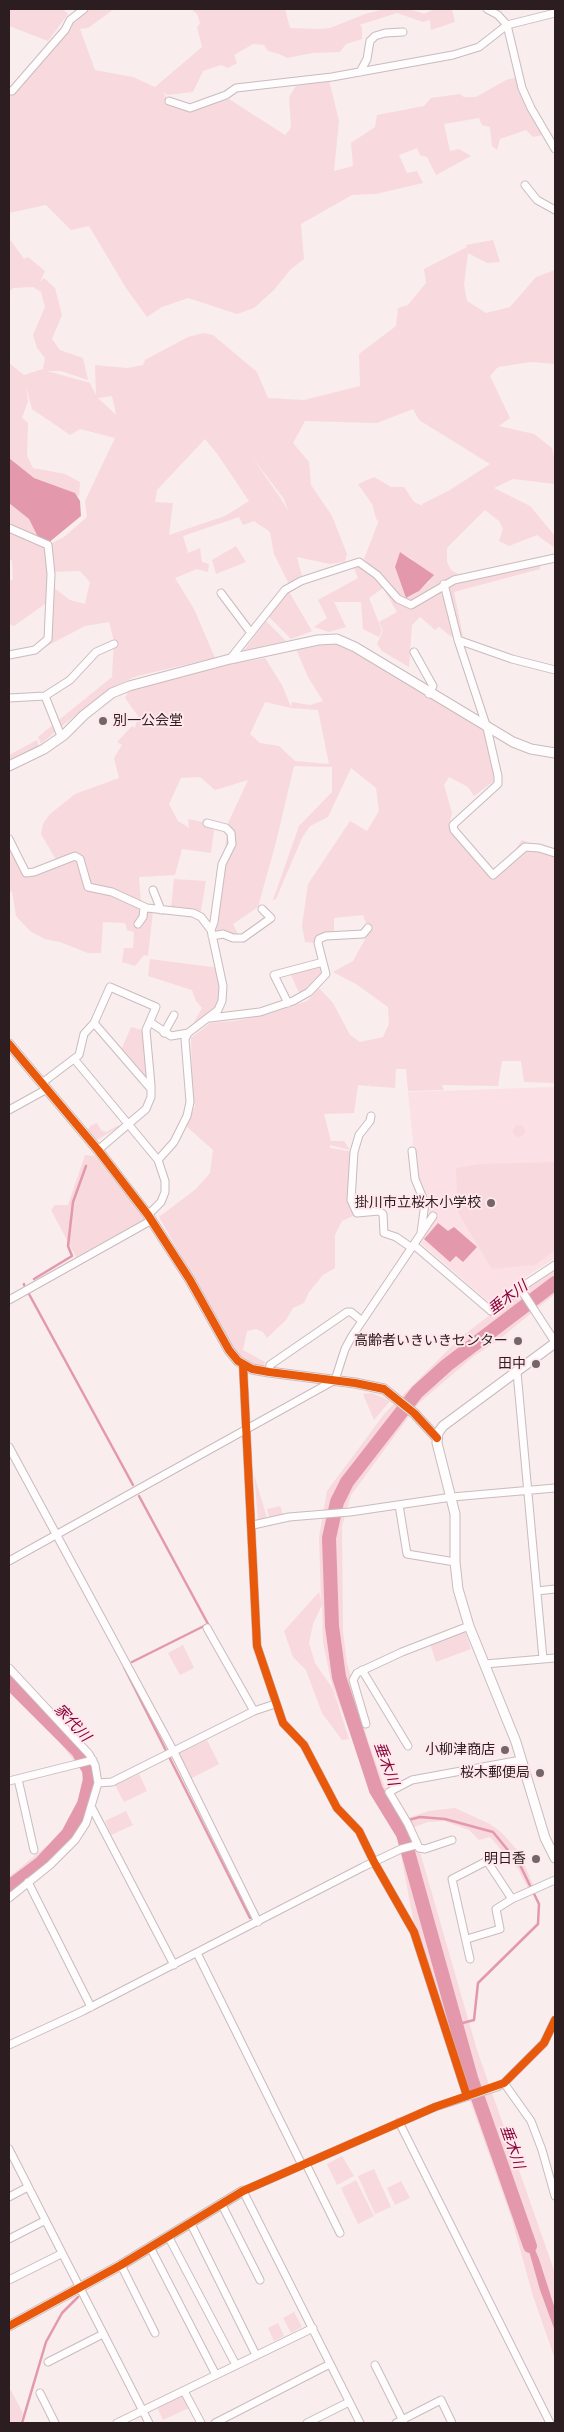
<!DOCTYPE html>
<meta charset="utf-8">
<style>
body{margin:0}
#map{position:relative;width:564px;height:2432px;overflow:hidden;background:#f9edee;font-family:"IBM Plex Sans",sans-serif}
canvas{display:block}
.frame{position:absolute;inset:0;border:10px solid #2b1d20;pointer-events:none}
</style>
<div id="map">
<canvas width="564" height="2432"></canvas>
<div class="frame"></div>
</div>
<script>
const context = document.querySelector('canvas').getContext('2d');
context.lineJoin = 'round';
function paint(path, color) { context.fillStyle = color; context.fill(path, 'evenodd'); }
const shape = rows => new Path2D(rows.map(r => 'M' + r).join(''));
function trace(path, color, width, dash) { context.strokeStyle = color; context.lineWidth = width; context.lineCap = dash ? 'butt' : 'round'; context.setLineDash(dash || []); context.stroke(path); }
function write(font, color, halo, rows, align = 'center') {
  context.font = font + ' "IBM Plex Sans","Noto Sans JP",sans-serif'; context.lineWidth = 4; context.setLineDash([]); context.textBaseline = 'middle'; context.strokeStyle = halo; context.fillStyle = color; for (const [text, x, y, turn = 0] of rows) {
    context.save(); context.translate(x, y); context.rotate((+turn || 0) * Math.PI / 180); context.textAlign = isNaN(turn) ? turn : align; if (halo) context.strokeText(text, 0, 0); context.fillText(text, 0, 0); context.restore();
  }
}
paint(shape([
 [555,1087,555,1258,513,1285,491,1304,417,1240,437,1218,428,1211,426,1194,417,1180,408,1092]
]), '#fbe0e5');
paint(shape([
 [9,9,63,9,68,14,48,41,9,26],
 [85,9,114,9,88,28,80,29,95,70,133,77,155,87,202,47,197,27,200,23,197,14,191,9,285,9,290,28,319,29,330,28,365,14,385,9,410,9,424,14,435,9,452,9,455,22,431,30,430,20,423,22,397,13,359,25,362,27,362,39,346,44,340,52,313,53,287,58,279,54,268,51,264,45,253,44,234,55,237,63,228,68,221,65,203,71,193,92,167,95,162,91,169,101,190,111,229,99,285,135,291,128,289,97,296,86,329,80,339,121,334,171,353,166,351,143,375,127,377,115,424,106,431,98,460,94,464,97,476,97,506,80,517,77,530,113,543,135,533,137,526,130,500,139,497,150,492,146,490,127,482,125,479,118,444,124,450,151,459,149,471,156,436,175,427,157,420,155,417,148,399,155,407,173,417,171,423,183,376,194,352,195,301,224,304,259,290,270,274,290,254,308,237,314,188,298,162,307,147,317,126,288,89,226,71,230,46,205,9,213,9,91,75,15],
 [9,238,24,259,28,257,45,271,40,282,44,278,55,288,62,315,52,339,60,350,83,358,88,380,61,371,47,371,90,383,96,395,95,365,127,368,143,365,145,360,158,353,188,337,203,333,213,335,257,372,268,398,304,400,360,386,359,354,396,326,398,308,408,305,426,283,424,269,467,247,466,245,493,240,500,262,487,263,468,253,464,285,467,301,486,313,510,307,536,277,555,270,555,364,531,362,498,367,490,376,510,418,499,426,534,434,552,448,555,462,555,484,513,479,494,488,530,506,555,536,555,548,537,535,509,546,499,541,503,529,499,521,485,510,447,548,447,562,451,570,458,574,445,580,421,599,438,591,443,594,453,638,439,627,435,630,418,615,420,617,412,625,409,667,382,651,377,644,383,631,379,622,397,612,383,588,369,598,382,631,379,637,363,629,361,602,334,602,346,627,329,632,314,627,327,618,318,600,358,578,353,566,359,564,385,587,384,588,387,588,379,575,364,559,379,520,377,521,372,504,358,484,374,477,391,487,404,487,414,502,423,506,422,504,450,490,490,464,419,420,413,409,377,423,305,421,293,443,309,462,311,485,332,516,347,554,345,562,330,564,297,557,302,576,289,584,274,554,270,532,254,521,243,525,239,517,183,536,188,553,200,548,202,562,209,564,208,572,197,569,175,578,194,609,215,658,137,676,119,684,68,721,41,744,38,737,112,677,114,679,112,676,114,641,109,622,85,626,45,647,51,628,53,587,70,600,85,604,90,582,80,571,51,572,49,601,14,626,9,624,9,581,13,579,12,561,9,558,9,502,29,519,41,542,48,545,64,537,87,517,85,501,115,438,80,429,70,435,32,409,26,387,28,401,22,418,28,423,27,456,33,468,65,474,80,482,79,496,34,478,9,458,9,363,24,375,43,369,45,358,37,348,33,335,45,307,41,292,33,287,13,288,9,292],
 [112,396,116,414,116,415,98,398],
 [205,439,218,455,249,501,225,516,169,535,173,503,155,502,157,490],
 [252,457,284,499,288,511,281,499],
 [400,552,412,559,430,581,415,594,406,598,395,567],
 [236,546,246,562,216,574,212,560],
 [540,561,540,569,454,592,463,636,459,635,445,584],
 [288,590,312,631,291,639,266,614],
 [266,621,286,641,244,650],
 [319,644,337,644,360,656,483,729,491,755,494,781,474,796,468,787,449,777,444,785,452,813,449,826,498,874,522,840,555,854,555,1083,524,1082,521,1061,502,1061,498,1086,442,1085,444,1090,408,1091,406,1069,396,1069,395,1088,369,1086,370,1083,368,1086,358,1085,354,1113,324,1114,331,1141,344,1141,350,1150,330,1145,330,1148,354,1152,348,1193,350,1207,355,1215,342,1221,335,1235,335,1268,323,1275,309,1292,304,1303,293,1308,286,1320,267,1338,263,1332,256,1329,247,1331,243,1350,265,1362,264,1366,255,1365,239,1358,159,1217,196,1189,210,1173,213,1150,186,1126,195,1106,192,1088,191,1038,210,1023,234,1021,269,1014,307,1001,319,988,333,1003,350,1035,360,1042,383,1037,389,1024,388,1007,356,984,333,972,353,961,369,932,363,915,334,918,334,933,318,943,305,942,302,926,308,884,350,821,367,831,379,811,376,788,351,768,328,817,310,826,302,838,276,899,273,900,299,826,332,792,332,767,294,766,276,842,258,907,233,924,239,936,214,933,212,930,218,913,228,823,248,780,215,790,200,777,181,778,169,804,178,821,189,828,188,819,207,823,214,830,211,853,182,849,175,875,139,877,142,914,145,908,153,911,148,956,144,955,135,966,122,962,124,948,133,948,134,932,127,930,125,923,103,922,101,953,88,953,60,942,45,939,30,931,16,916,12,891,9,892,9,839,26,873,58,863,41,834,43,824,49,815,75,794,119,778,114,758,122,745,117,742,132,726,135,728,138,716,125,698,129,690,198,670,265,658,282,685,291,707,292,702,310,705,323,701,308,677,296,649],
 [265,702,291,708,318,710,329,764,295,761,279,746,260,743,250,734],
 [37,740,39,746,9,760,9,755],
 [174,879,206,881,200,916,171,908],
 [150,959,219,968,223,990,219,1007,188,1033,202,1008,196,1001,192,990,148,976],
 [323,963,325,970,300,995,290,973],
 [131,1027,142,1030,147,1078,122,1048],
 [97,1123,101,1130,106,1132,119,1125,119,1127,97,1140,88,1130,90,1126],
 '513 1131a6 6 0 1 1 12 0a6 6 0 1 1-12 0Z',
 [85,1155,95,1156,145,1219,76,1257,51,1210,55,1205,68,1205],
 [555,1162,555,1250,535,1265,492,1269,458,1212,456,1168,480,1164],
 [555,1270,555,1294,497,1341,474,1356,419,1403,351,1495,342,1526,343,1632,347,1663,368,1741,386,1790,405,1819,429,1811,455,1808,490,1824,501,1832,519,1852,533,1885,528,1888,518,1869,490,1837,479,1840,469,1830,444,1821,428,1822,414,1827,408,1825,420,1852,477,2050,555,2273,555,2359,533,2296,512,2220,460,2072,415,1929,398,1840,391,1824,371,1792,331,1681,323,1642,322,1605,313,1624,309,1643,315,1663,333,1689,349,1739,342,1740,322,1713,306,1670,293,1657,284,1631,319,1592,321,1601,319,1537,327,1491,385,1413,461,1337,515,1296],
 [372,1393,390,1401,374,1420,363,1394],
 [254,1474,267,1518,258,1520],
 [280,1506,283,1514,269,1517,267,1509],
 [465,1632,471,1649,436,1662,430,1644],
 [183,1645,194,1668,180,1675,168,1653],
 [9,1672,83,1751,93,1767,93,1786,92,1808,80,1838,9,1897,9,1877,66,1830,78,1803,83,1773,56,1737,9,1690],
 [207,1740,219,1764,190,1779,177,1754],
 [139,1774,147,1791,124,1802,115,1785],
 [126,1811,133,1825,111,1835,105,1821],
 [342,2156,354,2176,337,2185,327,2164],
 [374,2169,391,2207,375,2214,358,2176],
 [356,2180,374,2216,358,2224,341,2188],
 [401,2181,410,2198,395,2205,387,2188],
 [294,2312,302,2327,291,2333,283,2318],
 [278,2323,284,2336,274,2341,268,2328],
 [9,2387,23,2413,20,2423,9,2423],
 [185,2392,191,2407,163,2420,156,2405]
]), '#f8d9de');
paint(shape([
 [9,458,34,478,75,493,80,501,81,516,47,544,40,541,29,519,9,503],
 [400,552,434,575,419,591,406,598,395,567],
 [438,1223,448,1231,454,1227,477,1247,463,1262,456,1256,450,1262,424,1239],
 [516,2205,539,2259,555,2309,555,2331,540,2290]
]), '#e399ab');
trace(shape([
 [34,1279,72,1256,68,1246,73,1202,86,1166],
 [24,1284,24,1285],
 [29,1294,133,1485],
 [132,1662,208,1624,139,1496],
 [124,1667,250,1918],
 [397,1823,420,1817,445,1819,493,1832,520,1865,539,1904,538,1924,478,1983,474,2020,455,2025],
 [22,2423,46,2342,62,2313,78,2297]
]), '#e399ab', 2.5);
trace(shape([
 [9,1682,78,1751,89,1770,90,1780,84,1804,68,1834,41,1863,9,1887],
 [530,2246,471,2078,403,1834,376,1790,339,1677,332,1626,329,1538,337,1502,347,1482,417,1392,447,1365,555,1283]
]), '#e399ab', 14);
const minor = shape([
 [487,9,498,15,507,25,522,88,531,108,555,149],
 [360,72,367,59,370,41,375,36,385,33,403,32],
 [9,91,12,91,65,30,70,20,84,9],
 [169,101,190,108,226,95,236,88,332,77,453,55,479,47,507,25,555,13],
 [525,185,537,200,555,210],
 [9,528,48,545,51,574,48,639,35,650,9,655],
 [444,584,458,640,487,728,498,776,498,784,453,825,454,830,493,875,525,847,539,848,555,853],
 [221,593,251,633],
 [458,640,512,659,555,670],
 [414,652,433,686,429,694],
 [230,659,285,590,301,581,359,562,377,575,398,599,411,605,454,580,555,558],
 [45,696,70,680,96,652,114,644],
 [9,698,45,696,61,736],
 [207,823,226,828,231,833,232,844,222,864,214,922,211,930],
 [9,839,26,873,34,872,75,856,80,859,88,887,112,892,147,908,193,913,201,917,211,930,223,986,222,1001,218,1010,188,1033,185,1039,190,1102,187,1116,174,1142,158,1160],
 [153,890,161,910],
 [138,924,143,917,144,907],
 [212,936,223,934,233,938,243,938,271,918,262,909],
 [288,1003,274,975,323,962],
 [210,1018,260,1012,293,1001,309,992,326,974,318,943,319,939,326,936,363,934,368,928],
 [150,1022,171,1036,188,1033],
 [94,1023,151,1089],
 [164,1033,174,1015],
 [75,1060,158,1160,165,1181,165,1192,161,1202,148,1215],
 [42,1083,79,1055,84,1034,94,1023,110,987,156,1007,146,1030,151,1085,151,1097,146,1109,98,1150],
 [9,1110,47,1089],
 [371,1116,370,1121,359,1135,354,1152,351,1200,357,1213,379,1211,383,1214,384,1233,396,1237,412,1248],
 [412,1151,415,1179,425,1203,421,1233],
 [414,1245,491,1311,520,1288,555,1265],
 [520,1288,555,1342],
 [9,1300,152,1220],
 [243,1365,257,1646,283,1723,304,1745,337,1808,359,1831,374,1862,414,1932,467,2096],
 [269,1372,270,1365,347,1312,351,1312,362,1321],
 [517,1372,543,1659],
 [9,1447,174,1752,258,1922],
 [399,1505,407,1554,455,1562],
 [253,1525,289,1517,350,1512,452,1497,555,1488],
 [9,1561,335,1380,345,1349,352,1336,433,1216],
 [537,1591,555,1589],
 [207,1628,254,1711],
 [485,1664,555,1658],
 [9,1668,89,1754,95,1765,98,1783,86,1823,75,1840,50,1865,9,1898],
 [362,1670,408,1746],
 [366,1724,353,1680,357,1673,402,1652,469,1626],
 [18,1779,34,1850],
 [9,1781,93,1760],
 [98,1783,112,1782,254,1711,275,1704],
 [92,1808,174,1965],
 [452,1840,425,1849,419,1848,408,1824,389,1792,412,1780,521,1760],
 [28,1882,91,2007],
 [467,1939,500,1929,496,1909,512,1899,555,1880],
 [197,1953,302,2165],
 [470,1959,452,1879,487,1861,512,1899],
 [9,2045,83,2011,363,1867,401,1849,416,1845],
 [504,2083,531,2121,542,2150,555,2196],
 [399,2122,550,2423],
 [9,2149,149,2423],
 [306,2164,340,2233],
 [9,2197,28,2187],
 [221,2203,260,2280],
 [190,2222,256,2355],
 [168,2236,236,2365],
 [9,2239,44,2221],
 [150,2247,216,2375],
 [121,2265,155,2333],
 [9,2280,61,2254],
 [48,2362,103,2334],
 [375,2365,404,2423],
 [184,2391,201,2423],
 [40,2393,55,2423],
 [117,2423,313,2328],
 [215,2423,330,2364],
 [307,2423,349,2402],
 [360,2423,243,2191,435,2107,497,2087,504,2083,544,2043,555,2020],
 [396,2423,441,2400,452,2423]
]);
const tertiary = shape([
 [9,766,44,749,64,735,84,715,112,693,129,686,230,659,318,640,337,639,355,647,513,742,531,749,555,753],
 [9,1044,98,1150,148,1215,190,1280,229,1350,238,1361,252,1369,269,1372,355,1383,384,1389,414,1413,437,1438],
 [555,1343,443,1426,438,1433,437,1443,455,1514,455,1562,458,1589,469,1626,516,1742,545,1838,555,1858],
 [9,2326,121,2265,243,2191]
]);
trace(minor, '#c8bcbe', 9);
trace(tertiary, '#c8bcbe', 11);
trace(minor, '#fefcfc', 7);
trace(tertiary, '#fefcfc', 9);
trace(shape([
 [9,1044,98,1150,148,1215,190,1280,229,1350,238,1361,252,1369,269,1372,355,1383,384,1389,414,1413,437,1438],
 [243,1365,257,1646,283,1723,304,1745,337,1808,359,1831,374,1862,414,1932,467,2096],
 [9,2326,121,2265,243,2191,435,2107,504,2083,544,2043,555,2020]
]), '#e8590c', 8);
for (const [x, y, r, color] of [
 [103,721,5,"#736668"],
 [491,1203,5,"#736668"],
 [518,1341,5,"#736668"],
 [536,1364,5,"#736668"],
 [505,1750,5,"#736668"],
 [540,1773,5,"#736668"],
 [536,1859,5,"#736668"]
]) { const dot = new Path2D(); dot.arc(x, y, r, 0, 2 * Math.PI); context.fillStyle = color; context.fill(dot); trace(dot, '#ffe7eb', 2); }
write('14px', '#2b1d20', '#ffe7eb', [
 ["別一公会堂",113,721,"left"],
 ["掛川市立桜木小学校",481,1203],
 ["高齢者いきいきセンター",508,1341],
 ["田中",526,1364],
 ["小柳津商店",495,1750],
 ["桜木郵便局",530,1773],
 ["明日香",526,1859]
], 'right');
write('italic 15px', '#87053c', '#ffe7eb', [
 ["垂木川",508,1298,-37],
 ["家代川",72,1723,47],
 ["垂木川",386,1764,70],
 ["垂木川",512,2147,71]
]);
</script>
